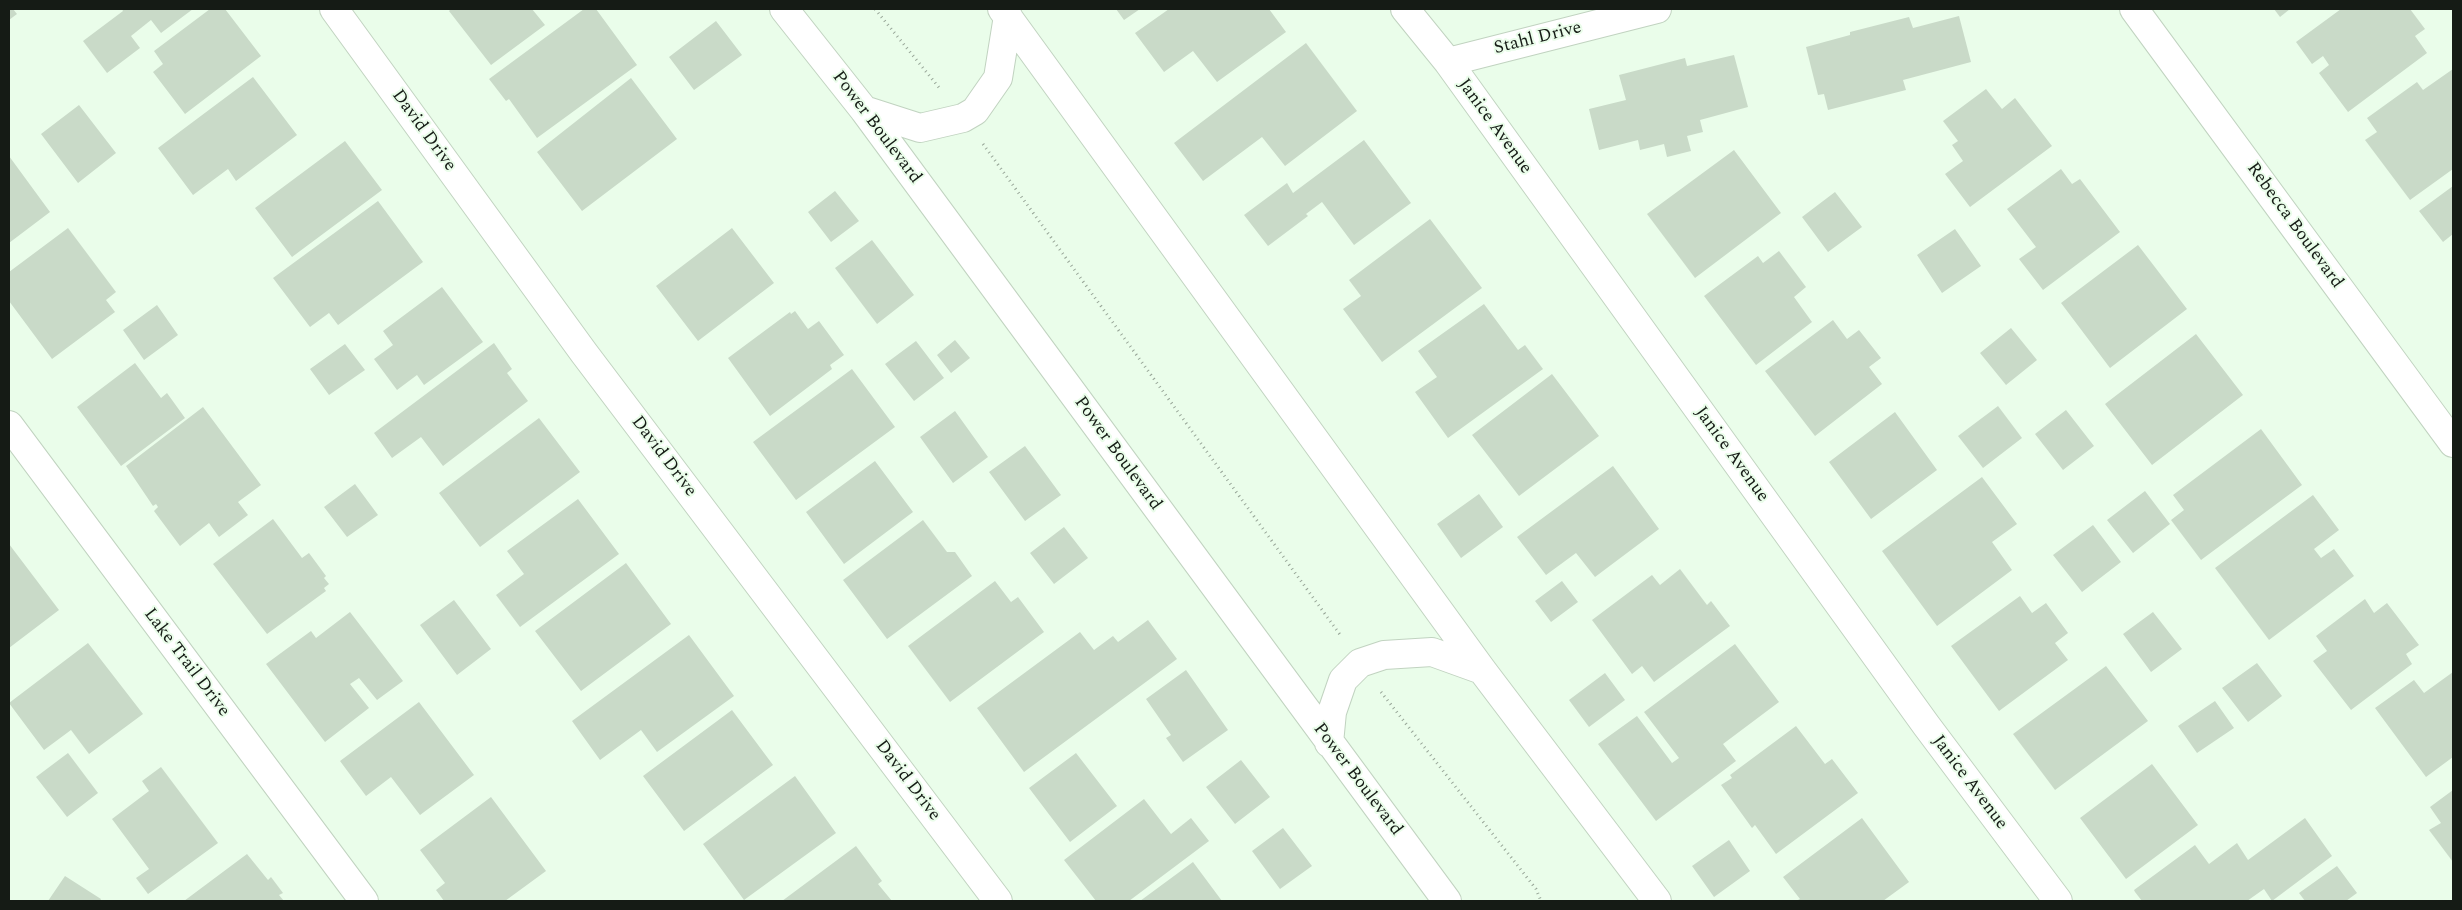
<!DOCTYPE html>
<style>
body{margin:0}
#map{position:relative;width:2462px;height:910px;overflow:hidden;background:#eafdea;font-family:Spectral,serif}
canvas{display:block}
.frame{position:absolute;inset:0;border:10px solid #151b15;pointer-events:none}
</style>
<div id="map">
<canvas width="2462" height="910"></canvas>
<div class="frame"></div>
</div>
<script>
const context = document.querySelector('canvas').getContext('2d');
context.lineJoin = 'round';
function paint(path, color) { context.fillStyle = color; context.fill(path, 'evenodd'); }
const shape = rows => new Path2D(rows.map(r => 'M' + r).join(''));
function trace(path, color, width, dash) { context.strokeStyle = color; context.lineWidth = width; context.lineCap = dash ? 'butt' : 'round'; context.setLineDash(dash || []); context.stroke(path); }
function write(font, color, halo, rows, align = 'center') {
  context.font = font + ' Spectral,serif'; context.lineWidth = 4; context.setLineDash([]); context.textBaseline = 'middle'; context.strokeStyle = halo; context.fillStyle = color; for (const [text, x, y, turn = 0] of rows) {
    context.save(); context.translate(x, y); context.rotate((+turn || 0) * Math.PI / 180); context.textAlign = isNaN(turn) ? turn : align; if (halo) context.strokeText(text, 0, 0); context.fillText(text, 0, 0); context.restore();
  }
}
paint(shape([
 [9,9,13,9,17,14,9,20],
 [122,9,193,9,161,33,151,20,131,36,140,48,107,73,83,41,123,11],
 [210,9,225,9,261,56,185,114,153,72,163,64,154,51],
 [451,9,532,9,545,25,491,65,449,11],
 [584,9,596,9,637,65,537,138,509,99,506,101,489,79],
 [1116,9,1140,9,1124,20],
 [1169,9,1269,9,1286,32,1217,82,1193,51,1164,72,1135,33],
 [2274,9,2290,9,2280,17],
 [2341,9,2410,9,2425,29,2415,36,2427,53,2348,112,2319,73,2329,65,2323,56,2312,64,2296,42],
 [1959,16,1971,62,1903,80,1906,90,1828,110,1824,94,1818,95,1806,47,1850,35,1850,32,1909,17,1913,28],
 [716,21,742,55,694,90,669,57],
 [1306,43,1357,111,1285,166,1262,137,1203,181,1174,143],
 [1734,55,1748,107,1700,120,1703,132,1687,136,1691,151,1667,157,1664,144,1640,150,1638,140,1599,150,1589,109,1626,100,1619,75,1685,58,1687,66],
 [2453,69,2453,169,2410,200,2365,140,2377,132,2367,118,2417,82,2423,90],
 [253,77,297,135,236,181,228,169,193,195,158,148],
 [631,78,677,139,582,211,537,152],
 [1986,89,2002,109,2015,98,2052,146,1970,207,1945,174,1963,161,1952,145,1958,141,1943,121],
 [79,105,116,153,78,183,41,134],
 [1364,140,1411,203,1354,245,1322,202,1306,214,1308,216,1268,246,1244,215,1287,183,1293,193],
 [345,141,382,190,292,257,255,208],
 [1734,150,1781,213,1695,278,1647,214],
 [9,156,50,212,9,243],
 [2061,169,2072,184,2080,179,2120,232,2043,290,2019,259,2036,247,2007,209],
 [2453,186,2453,234,2443,242,2419,211],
 [835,191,859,221,831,242,808,212],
 [1835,192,1862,227,1828,252,1802,217],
 [378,201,423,262,338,325,329,313,310,327,273,278],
 [1430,219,1482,288,1382,362,1343,309,1361,296,1349,280],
 [68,228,116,292,106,300,115,312,52,359,9,301,9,272],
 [732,228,774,283,698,341,656,286],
 [1955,229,1981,266,1942,293,1917,255],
 [872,240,914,295,877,324,835,268],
 [2138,245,2187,309,2110,368,2061,303],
 [1779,251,1806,287,1794,297,1812,322,1756,365,1704,296,1758,256,1763,263],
 [442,287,483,342,424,385,417,375,397,390,374,359,393,345,383,331],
 [1484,304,1518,350,1525,345,1543,369,1448,438,1415,392,1437,377,1418,351],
 [157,305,178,335,144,360,123,330],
 [795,311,808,329,819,321,844,355,830,365,832,369,770,416,728,358,790,312,791,314],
 [1833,320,1847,339,1859,330,1881,358,1869,367,1882,384,1815,436,1765,371],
 [2011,328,2037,360,2006,385,1980,353],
 [2196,334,2243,395,2152,465,2105,404],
 [955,340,970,358,951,373,937,355],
 [916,341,944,378,914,401,885,364],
 [494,343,512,369,507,373,528,401,443,466,421,437,392,458,374,433],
 [345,344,365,370,329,395,310,369],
 [135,363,161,398,167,393,185,418,121,466,77,407],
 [852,369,895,427,796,500,753,442],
 [1552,374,1599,436,1519,496,1472,435],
 [1998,406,2022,438,1983,468,1958,436],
 [203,407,261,485,238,502,248,515,219,537,209,523,180,546,154,511,158,507,156,504,153,506,126,466],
 [2066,410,2094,446,2063,470,2035,434],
 [955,411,988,457,953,483,920,437],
 [1895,412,1937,470,1871,519,1829,462],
 [539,418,580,472,480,547,439,493],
 [2261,429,2302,485,2201,560,2171,520,2184,510,2173,495],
 [1025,446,1061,495,1025,521,989,472],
 [875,461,913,512,844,564,806,512],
 [1613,466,1659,529,1595,577,1576,553,1546,575,1517,537],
 [1982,477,2017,524,1992,542,2012,570,1937,626,1882,551],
 [355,484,378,515,347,537,324,507],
 [2145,491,2170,524,2133,553,2107,520],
 [1479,494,1503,527,1461,558,1437,524],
 [2313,495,2339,530,2314,549,2321,558,2334,549,2354,576,2269,640,2215,568],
 [578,499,619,554,520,627,496,595,524,574,507,551],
 [273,519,302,558,309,553,326,576,324,578,329,584,324,588,326,591,267,634,213,564],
 [923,520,947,552,955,552,972,576,887,639,843,580],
 [2093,525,2121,562,2082,592,2053,555],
 [1064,527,1088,558,1054,584,1030,553],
 [9,544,59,610,9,648],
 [626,563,671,624,581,691,535,631],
 [1680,569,1707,605,1711,601,1730,626,1654,682,1642,666,1632,674,1592,620,1652,575,1660,585],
 [995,581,1011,602,1018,597,1044,632,950,702,908,646],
 [1562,581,1578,602,1551,622,1535,601],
 [2020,596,2032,613,2046,603,2068,633,2055,643,2068,660,1999,711,1951,646],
 [2365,599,2374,613,2387,603,2419,645,2406,654,2412,664,2351,710,2313,661,2327,651,2316,636],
 [454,600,491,649,457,675,420,625],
 [350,612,403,681,377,700,359,678,350,684,369,708,325,742,266,664,311,631,316,638],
 [2153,612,2182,649,2151,672,2123,634],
 [1148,620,1177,659,1024,772,977,708,1080,632,1094,650,1113,636,1118,642],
 [689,635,734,696,657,752,641,730,600,760,572,721],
 [88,643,143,714,89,754,71,730,44,750,9,703],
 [1735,644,1779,702,1723,744,1736,761,1656,821,1598,744,1637,716,1672,763,1679,758,1644,712],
 [2257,663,2282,696,2248,722,2222,688],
 [2106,666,2148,721,2055,790,2013,734],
 [1186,670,1228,730,1183,762,1166,738,1171,735,1146,699],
 [2453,672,2453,757,2426,777,2375,708,2414,680,2424,693],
 [1605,673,1625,700,1589,727,1569,700],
 [2215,701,2234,728,2197,753,2178,726],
 [419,702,474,775,420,815,391,777,366,796,340,761],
 [732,710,773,765,684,831,643,776],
 [1796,726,1825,764,1832,759,1858,793,1776,854,1755,825,1752,828,1721,785,1732,778,1730,775],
 [68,753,98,793,67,817,36,777],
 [1076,753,1117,806,1070,842,1029,788],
 [1241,760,1270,797,1235,824,1206,787],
 [2152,764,2198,825,2126,879,2080,818],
 [161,767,218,843,148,894,136,878,149,869,112,819,149,791,142,781],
 [795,776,836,833,744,900,703,844],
 [2453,790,2453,862,2429,830,2441,823,2430,807],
 [491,797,546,871,505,901,444,901,436,890,445,883,420,850],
 [1144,799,1171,834,1191,818,1209,841,1129,901,1096,901,1064,860],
 [1862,818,1909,882,1883,901,1796,901,1800,899,1783,877],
 [2305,818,2332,856,2272,901,2264,889,2247,901,2142,901,2135,892,2134,890,2195,845,2209,864,2237,843,2248,860],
 [1283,828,1312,866,1280,889,1252,851],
 [1729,840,1750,871,1714,897,1692,866],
 [856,846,882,881,878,884,892,901,782,901],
 [247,854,268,880,271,877,283,893,279,895,284,901,184,901],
 [1193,862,1222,901,1140,901],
 [2337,866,2357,893,2346,901,2305,901,2299,893],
 [65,876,101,899,100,901,48,901]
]), '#c9dac8');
const minor = shape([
 [334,9,584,353,998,901],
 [1405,9,1448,62,1926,725,2058,901],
 [2134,9,2453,443],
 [1448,62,1657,9],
 [9,425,364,901]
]);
const tertiary = shape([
 [784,9,864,110,1447,901],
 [1002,9,1482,670,1657,901],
 [864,110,920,128,963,118,975,111,998,78,1008,16],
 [1329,743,1332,712,1343,680,1360,663,1384,655,1432,652,1482,670]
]);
trace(minor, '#c1d3c0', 30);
trace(tertiary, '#c1d3c0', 30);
trace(shape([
 [875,9,941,90],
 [983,144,1341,636],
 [1381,692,1536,889,1541,901]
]), '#98a698', 3, [1, 4]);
trace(minor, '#fff', 28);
trace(tertiary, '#fff', 28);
write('18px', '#151b15', '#eafdea', [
 ["Stahl Drive",1538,39,-14],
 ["Janice Avenue",1494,127,54],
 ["Power Boulevard",876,128,53],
 ["David Drive",423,131,54],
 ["Rebecca Boulevard",2294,226,54],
 ["Power Boulevard",1117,454,54],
 ["Janice Avenue",1731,455,54],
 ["David Drive",663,457,53],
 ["Lake Trail Drive",186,663,53],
 ["Power Boulevard",1357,780,53],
 ["David Drive",907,781,53],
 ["Janice Avenue",1969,783,53]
]);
</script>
